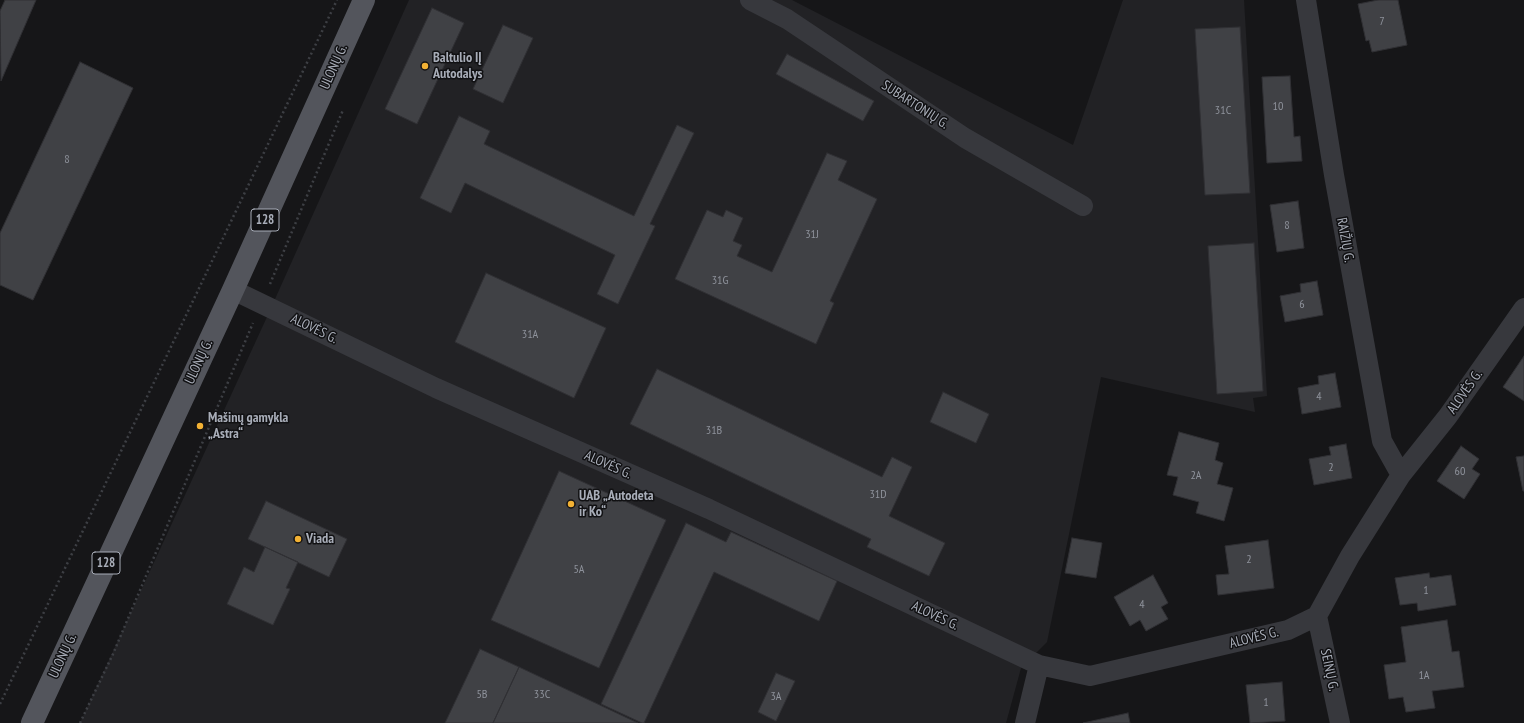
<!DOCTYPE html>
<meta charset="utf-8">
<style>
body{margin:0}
canvas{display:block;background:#161618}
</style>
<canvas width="1524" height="723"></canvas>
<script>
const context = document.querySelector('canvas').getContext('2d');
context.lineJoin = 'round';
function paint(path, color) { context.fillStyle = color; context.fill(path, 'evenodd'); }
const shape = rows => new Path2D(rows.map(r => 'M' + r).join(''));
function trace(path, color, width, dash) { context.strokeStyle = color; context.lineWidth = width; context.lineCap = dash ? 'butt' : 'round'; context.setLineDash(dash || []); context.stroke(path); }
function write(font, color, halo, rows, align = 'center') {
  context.font = font + ' "PT Sans Narrow",sans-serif'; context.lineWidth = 3; context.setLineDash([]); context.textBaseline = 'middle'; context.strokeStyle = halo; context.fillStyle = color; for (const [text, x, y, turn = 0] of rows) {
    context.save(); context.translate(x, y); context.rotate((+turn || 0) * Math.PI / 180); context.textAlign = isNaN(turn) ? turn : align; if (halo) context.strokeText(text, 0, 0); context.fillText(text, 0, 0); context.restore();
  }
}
paint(shape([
 [409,0,792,0,1073,145,1123,0,1244,0,1267,396,1253,398,1255,412,1101,377,1047,642,1021,668,1006,723,80,723,267,317]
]), '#222225');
const building = shape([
 [5,0,36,0,1,81,0,11,5,0],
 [1378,0,1398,0,1407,45,1372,52,1369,40,1366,41,1358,4,1378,0],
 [432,8,464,23,417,124,385,109,432,8],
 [503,25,533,38,503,103,473,89,503,25],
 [1240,27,1250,193,1205,195,1195,29,1240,27],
 [787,54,874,101,863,121,776,74,787,54],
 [80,62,133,88,33,300,0,285,0,233,80,62],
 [1290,76,1294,137,1300,136,1302,161,1267,163,1262,77,1290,76],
 [459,116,490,131,484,144,634,216,677,125,694,133,650,224,655,226,618,304,597,294,615,255,465,183,451,213,420,198,459,116],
 [827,153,847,161,838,180,877,199,830,301,834,303,816,344,675,279,707,210,723,217,726,210,743,218,733,241,742,245,737,256,772,272,827,153],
 [1298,201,1304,248,1277,252,1270,205,1298,201],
 [1254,243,1263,391,1217,394,1208,246,1254,243],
 [486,273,606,328,574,398,455,342,486,273],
 [1317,281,1323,315,1285,322,1280,296,1301,292,1300,284,1317,281],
 [1524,356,1524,401,1503,387,1524,356],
 [657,369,882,477,892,457,912,467,889,516,945,543,929,576,867,547,871,539,630,424,657,369],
 [1335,373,1341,407,1302,414,1298,388,1319,384,1318,376,1335,373],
 [943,392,989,414,976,443,930,422,943,392],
 [1179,432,1219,443,1215,460,1223,463,1217,484,1233,488,1224,521,1196,513,1199,502,1173,495,1178,477,1167,475,1179,432],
 [1346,444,1352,478,1314,485,1309,459,1331,455,1329,447,1346,444],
 [1461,446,1479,459,1472,469,1480,474,1464,499,1437,481,1461,446],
 [1524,456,1524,491,1523,491,1516,457,1524,456],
 [559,471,666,520,599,668,491,620,559,471],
 [266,501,347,539,329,577,248,539,266,501],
 [686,523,726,542,731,532,837,581,819,621,714,572,644,723,642,723,601,704,686,523],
 [1072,538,1102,543,1096,578,1065,573,1072,538],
 [1268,540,1274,588,1218,595,1216,575,1229,574,1225,546,1268,540],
 [265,547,298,562,286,588,290,589,273,625,227,604,244,567,254,572,265,547],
 [1429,573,1430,578,1451,575,1456,605,1418,611,1417,603,1400,605,1395,578,1429,573],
 [1153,575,1168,603,1161,607,1168,619,1146,631,1140,620,1130,626,1114,597,1153,575],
 [1447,620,1452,652,1459,651,1464,687,1432,691,1435,708,1406,712,1403,697,1389,699,1384,665,1406,662,1401,627,1447,620],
 [480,649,519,667,493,723,445,723,480,649],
 [519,667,638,723,493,723,519,667],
 [776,673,795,681,776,721,758,712,776,673],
 [1282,682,1285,721,1250,723,1246,685,1282,682],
 [1128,713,1130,723,1083,723,1128,713]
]);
paint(building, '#404145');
trace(building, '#303034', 1);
trace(shape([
 [270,284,343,110],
 [0,704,337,0],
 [80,723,113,654,253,323]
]), '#3d3f44', 2.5, [2, 3]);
trace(shape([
 [750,0,787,19,965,138,1083,206],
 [1306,0,1334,175,1382,441,1401,475],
 [233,290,436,388,709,509,1039,665,1090,676,1288,630,1317,616,1350,556,1401,475,1448,416,1524,308],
 [1317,616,1340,723],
 [1025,723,1039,665]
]), '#37383d', 20);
trace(shape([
 [32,723,233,290,364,0]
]), '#53555c', 22);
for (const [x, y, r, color] of [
 [425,66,4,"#f2b134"],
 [200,426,4,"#f2b134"],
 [571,504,4,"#f2b134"],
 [298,539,4,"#f2b134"]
]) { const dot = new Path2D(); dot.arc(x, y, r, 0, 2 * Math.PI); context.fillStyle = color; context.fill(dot); trace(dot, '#111113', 1.5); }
write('12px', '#8e929b', null, [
 ["7",1382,22],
 ["10",1278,107],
 ["31C",1223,111],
 ["8",67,160],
 ["8",1287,226],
 ["31J",812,235],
 ["31G",720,281],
 ["6",1302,305],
 ["31A",530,335],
 ["4",1319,397],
 ["31B",714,431],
 ["2",1331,468],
 ["60",1460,472],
 ["2A",1196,476],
 ["31D",878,495],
 ["2",1249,560],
 ["5A",579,570],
 ["1",1426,591],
 ["4",1142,605],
 ["1A",1424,676],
 ["5B",482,695],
 ["33C",542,695],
 ["3A",776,697],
 ["1",1266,703]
]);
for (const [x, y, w] of [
 [265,220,28],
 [106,563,28]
]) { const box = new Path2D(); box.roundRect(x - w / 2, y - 11, w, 22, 3); context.fillStyle = '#111113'; context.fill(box); trace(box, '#a8adb8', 1); }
write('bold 13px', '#a8adb8', null, [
 ["128",265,220],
 ["128",106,563]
]);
write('bold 14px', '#a8adb8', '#111113', [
 ["Baltulio IĮ",433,58],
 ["Autodalys",433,74],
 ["Mašinų gamykla",208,418],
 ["„Astra“",208,434],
 ["UAB „Autodeta",579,496],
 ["ir Ko“",579,512],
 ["Viada",306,539]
], 'left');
write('14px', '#a8adb8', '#111113', [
 ["ULONŲ G.",334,67,-66],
 ["SUBARTONIŲ G.",915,105,33],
 ["RAIŽIŲ G.",1345,240,80],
 ["ALOVĖS G.",314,329,26],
 ["ULONŲ G.",199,362,-65],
 ["ALOVĖS G.",1465,392,-55],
 ["ALOVĖS G.",608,465,24],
 ["ALOVĖS G.",935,616,25],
 ["ALOVĖS G.",1254,638,-14],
 ["ULONŲ G.",63,656,-65],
 ["SEINŲ G.",1329,670,78]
]);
</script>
